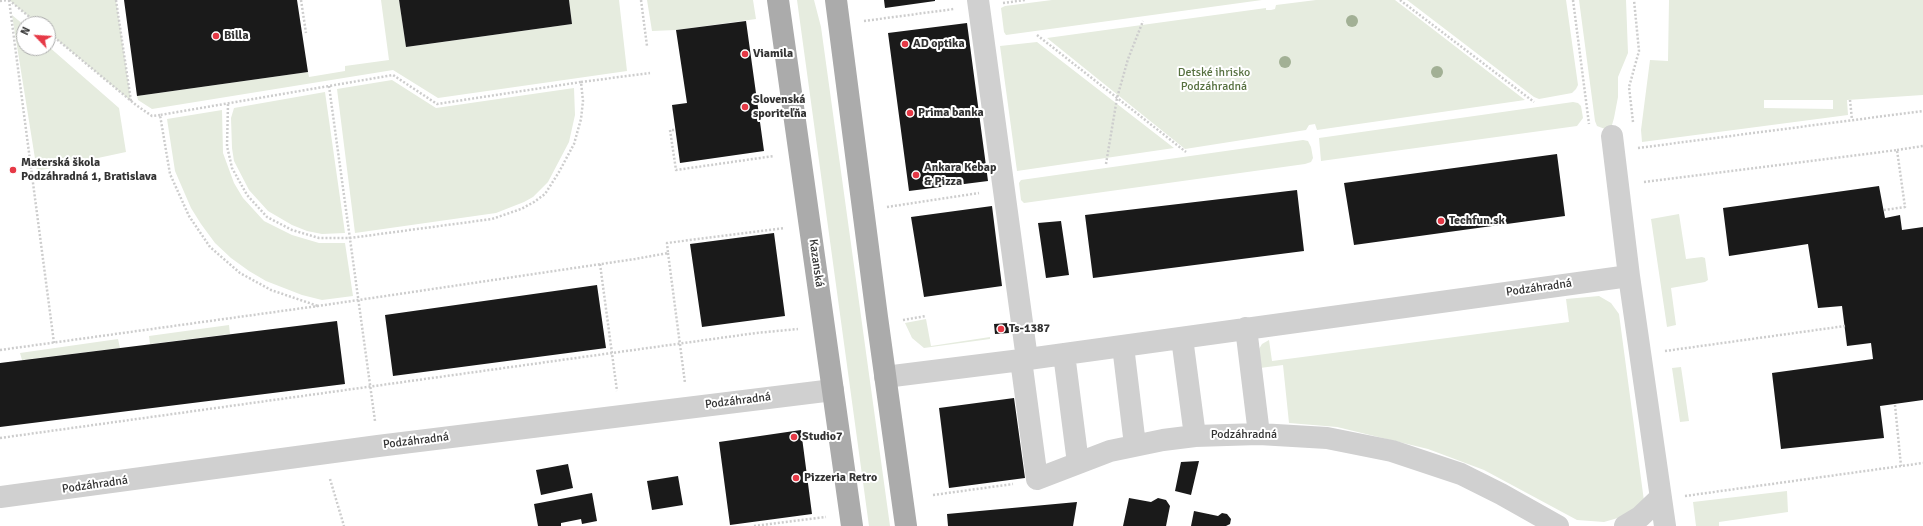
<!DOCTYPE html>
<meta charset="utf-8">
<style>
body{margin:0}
#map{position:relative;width:1923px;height:526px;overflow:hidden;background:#fff;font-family:Signika,sans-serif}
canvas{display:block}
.north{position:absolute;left:16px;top:16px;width:40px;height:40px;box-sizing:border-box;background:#fff;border:1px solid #adadad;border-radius:50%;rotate:295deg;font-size:11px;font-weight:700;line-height:16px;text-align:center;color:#333}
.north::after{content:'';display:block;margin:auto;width:14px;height:18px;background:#e63946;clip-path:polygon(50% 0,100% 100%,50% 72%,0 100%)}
</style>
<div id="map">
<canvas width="1923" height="526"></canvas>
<div class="north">N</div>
</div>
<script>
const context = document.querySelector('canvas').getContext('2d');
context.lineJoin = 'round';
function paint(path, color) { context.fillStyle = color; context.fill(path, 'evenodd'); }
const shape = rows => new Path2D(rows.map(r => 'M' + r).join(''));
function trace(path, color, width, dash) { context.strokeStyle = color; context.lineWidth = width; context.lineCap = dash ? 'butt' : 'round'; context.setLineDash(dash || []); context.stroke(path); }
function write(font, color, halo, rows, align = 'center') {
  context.font = font + ' Signika,sans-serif'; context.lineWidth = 4; context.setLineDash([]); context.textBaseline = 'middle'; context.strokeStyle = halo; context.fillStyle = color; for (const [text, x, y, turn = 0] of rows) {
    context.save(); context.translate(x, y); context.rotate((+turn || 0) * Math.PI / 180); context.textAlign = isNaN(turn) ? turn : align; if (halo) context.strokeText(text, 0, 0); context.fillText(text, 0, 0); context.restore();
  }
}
paint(shape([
 [9,0,116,0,131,101,48,32,48,24,38,24],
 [381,0,399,0,406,47,572,24,569,0,619,0,627,71,438,98,393,70,152,109,138,100,137,96,308,72,309,77,345,71,345,66,389,60],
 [647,0,753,0,756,19,676,30,652,31],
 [797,0,814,0,821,27,890,526,869,526],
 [1052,0,1262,0,1006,35,1004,32,1001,8,1005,6],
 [1316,0,1395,0,1525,100,1317,130,1315,124,1309,125,1306,130,1185,149,1047,38,1266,8,1266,10,1271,10,1275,9,1276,5],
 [1407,0,1566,0,1578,85,1576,89,1572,93,1539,99,1534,97],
 [1579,0,1626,0,1628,53,1618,77,1618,97,1614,118,1612,125,1605,129,1597,126,1595,121],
 [1669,0,1923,0,1923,95,1847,100,1848,115,1642,142,1641,130,1650,60,1668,61],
 [1764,100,1833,100,1833,109,1764,108],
 [12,15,24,25,24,48,48,48,48,46,119,108,126,152,37,171],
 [1037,42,1174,148,1017,171,1000,46],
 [392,80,436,108,574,88,575,115,569,142,548,182,533,197,524,202,496,213,355,233,337,89],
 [325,92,345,233,322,234,307,231,292,225,268,211,249,190,234,161,232,148,231,118,234,108],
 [1573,102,1578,103,1581,106,1583,118,1577,126,1321,161,1319,138],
 [222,110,223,153,234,183,243,198,264,221,292,235,319,243,345,243,353,296,322,300,302,295,266,281,249,271,231,258,215,243,201,224,191,208,175,171,167,119],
 [1303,140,1308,141,1311,147,1313,158,1311,162,1305,164,1024,203,1021,200,1019,183,1021,180],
 [1679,214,1686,259,1702,257,1705,258,1708,280,1705,282,1671,288,1676,325,1667,327,1651,219],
 [1599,296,1611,303,1619,314,1644,501,1628,515,1604,522,1577,520,1484,470,1428,449,1337,427,1289,423,1283,365,1260,368,1259,349,1262,344,1269,340,1272,361,1569,322,1566,299],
 [926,319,931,346,990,337,990,339,924,348,912,338,905,323],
 [229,325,230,334,150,344,149,336],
 [118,339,120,348,22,360,20,353],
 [1681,367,1689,421,1680,422,1672,368],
 [1787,491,1788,512,1719,522,1719,526,1696,526,1693,502]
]), '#e6ecdf');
paint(shape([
 [124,0,297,0,308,72,137,96],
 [399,0,569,0,572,24,406,47],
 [884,0,935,0,935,1,885,8],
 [746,21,764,151,680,163,672,105,687,103,676,30],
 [967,23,988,181,909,191,888,33],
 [1557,154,1565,216,1354,245,1344,183],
 [1879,186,1885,218,1900,215,1902,230,1923,227,1923,400,1880,406,1884,438,1781,449,1772,373,1873,359,1871,343,1847,346,1842,306,1818,308,1808,244,1729,256,1723,208],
 [1297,190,1304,251,1093,278,1085,215],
 [992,206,1002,286,924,297,911,217],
 [1061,221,1069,275,1046,278,1038,223],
 [774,233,785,316,702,327,690,244],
 [597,285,606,348,393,376,385,315],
 [337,321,345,384,0,427,0,363],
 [1008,323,1009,333,995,334,994,324],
 [1014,398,1025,478,949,488,939,408],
 [801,430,812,514,730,525,719,442],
 [1199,461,1191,495,1175,491,1181,462],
 [568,464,573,488,541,495,536,470],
 [678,476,683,505,652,510,647,481],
 [592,493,597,521,582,524,581,519,561,523,561,526,538,526,534,504],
 [1129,498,1151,502,1158,498,1166,500,1170,506,1166,526,1123,526],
 [1077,502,1073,526,948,526,947,514],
 [1194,511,1218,516,1222,513,1227,514,1231,519,1230,524,1226,526,1191,526]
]), '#1a1a1a');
trace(shape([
 [9,0,54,343],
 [9,0,38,24],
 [116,0,131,101],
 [301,0,306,33],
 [641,0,647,46],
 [1400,0,1534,102],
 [1573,0,1589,124],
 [0,1,9,0],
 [1003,3,1025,0],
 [864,21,954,9],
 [48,32,136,105,152,116,160,115],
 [1037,35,1186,152],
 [581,82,650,73],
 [329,86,375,421],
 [1850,100,1852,120],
 [228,104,227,146,232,168,247,195,267,217,292,230,319,238,350,238,492,219,521,209,534,202,545,194,559,172,574,144,581,119,583,101,581,82,437,104,393,75,160,115,170,174,189,216,210,247,240,273,271,290,318,306],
 [1633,122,1629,87,1639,51,1634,0],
 [674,130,670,130,676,170,774,156],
 [1638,148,1923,111],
 [1897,150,1923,146],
 [1106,164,1117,98,1128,59,1143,21],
 [1644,182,1897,150,1905,207,1884,210],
 [887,207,979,193],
 [668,253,685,383],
 [600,264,617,391],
 [903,320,926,316],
 [0,350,318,306,635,259,668,253,667,243,785,228],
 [1665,351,1845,326],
 [1895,405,1901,466],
 [0,438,756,333,798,329],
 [330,479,344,526],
 [933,495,1013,484],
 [1685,496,1923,463],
 [754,526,826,517]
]), '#cdcdcd', 2.5, [2, 2]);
trace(shape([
 [978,0,1027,359],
 [1612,136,1629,276,1665,526],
 [1246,328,1259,434],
 [1182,338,1195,436],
 [1123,346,1135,445],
 [1064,354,1078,463],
 [1021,360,1037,479,1110,451,1163,440,1195,436,1259,434,1327,438,1392,451,1461,474,1501,494,1558,526],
 [885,377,1021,360,1629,276],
 [0,497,378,446,833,390],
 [1625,526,1640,517,1661,497]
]), '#d0d0d0', 22);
trace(shape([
 [778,0,852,526],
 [836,0,877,317,906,526]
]), '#ababab', 22);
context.fillStyle = '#a2b095';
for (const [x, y] of [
 [1352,21],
 [1285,62],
 [1437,72]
]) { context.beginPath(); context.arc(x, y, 6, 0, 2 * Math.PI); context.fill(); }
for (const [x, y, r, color] of [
 [216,36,4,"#e63946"],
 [905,44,4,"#e63946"],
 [745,54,4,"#e63946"],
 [745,107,4,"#e63946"],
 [910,113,4,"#e63946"],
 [13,170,4,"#e63946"],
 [916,175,4,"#e63946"],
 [1441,221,4,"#e63946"],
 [1001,329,4,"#e63946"],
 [794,437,4,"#e63946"],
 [796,478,4,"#e63946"]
]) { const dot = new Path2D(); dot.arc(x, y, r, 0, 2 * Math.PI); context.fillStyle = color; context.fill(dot); trace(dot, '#fff', 1.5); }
write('bold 12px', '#333', '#fff', [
 ["Billa",224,36],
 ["AD optika",913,44],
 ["Viamila",753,54],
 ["Slovenská",753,100],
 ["sporiteľňa",753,114],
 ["Prima banka",918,113],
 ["Materská škola",21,163],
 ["Podzáhradná 1, Bratislava",21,177],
 ["Ankara Kebap",924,168],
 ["& Pizza",924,182],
 ["Techfun.sk",1449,221],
 ["Ts-1387",1009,329],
 ["Studio7",802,437],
 ["Pizzeria Retro",804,478]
], 'left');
write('12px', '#56703f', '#fff', [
 ["Detské ihrisko",1214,73],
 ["Podzáhradná",1214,87]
]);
write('12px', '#333', '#fff', [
 ["Kazanská",816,263,82],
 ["Podzáhradná",1539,288,-8],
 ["Podzáhradná",738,401,-7],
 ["Podzáhradná",1244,435],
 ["Podzáhradná",416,441,-7],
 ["Podzáhradná",95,485,-8]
]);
</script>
